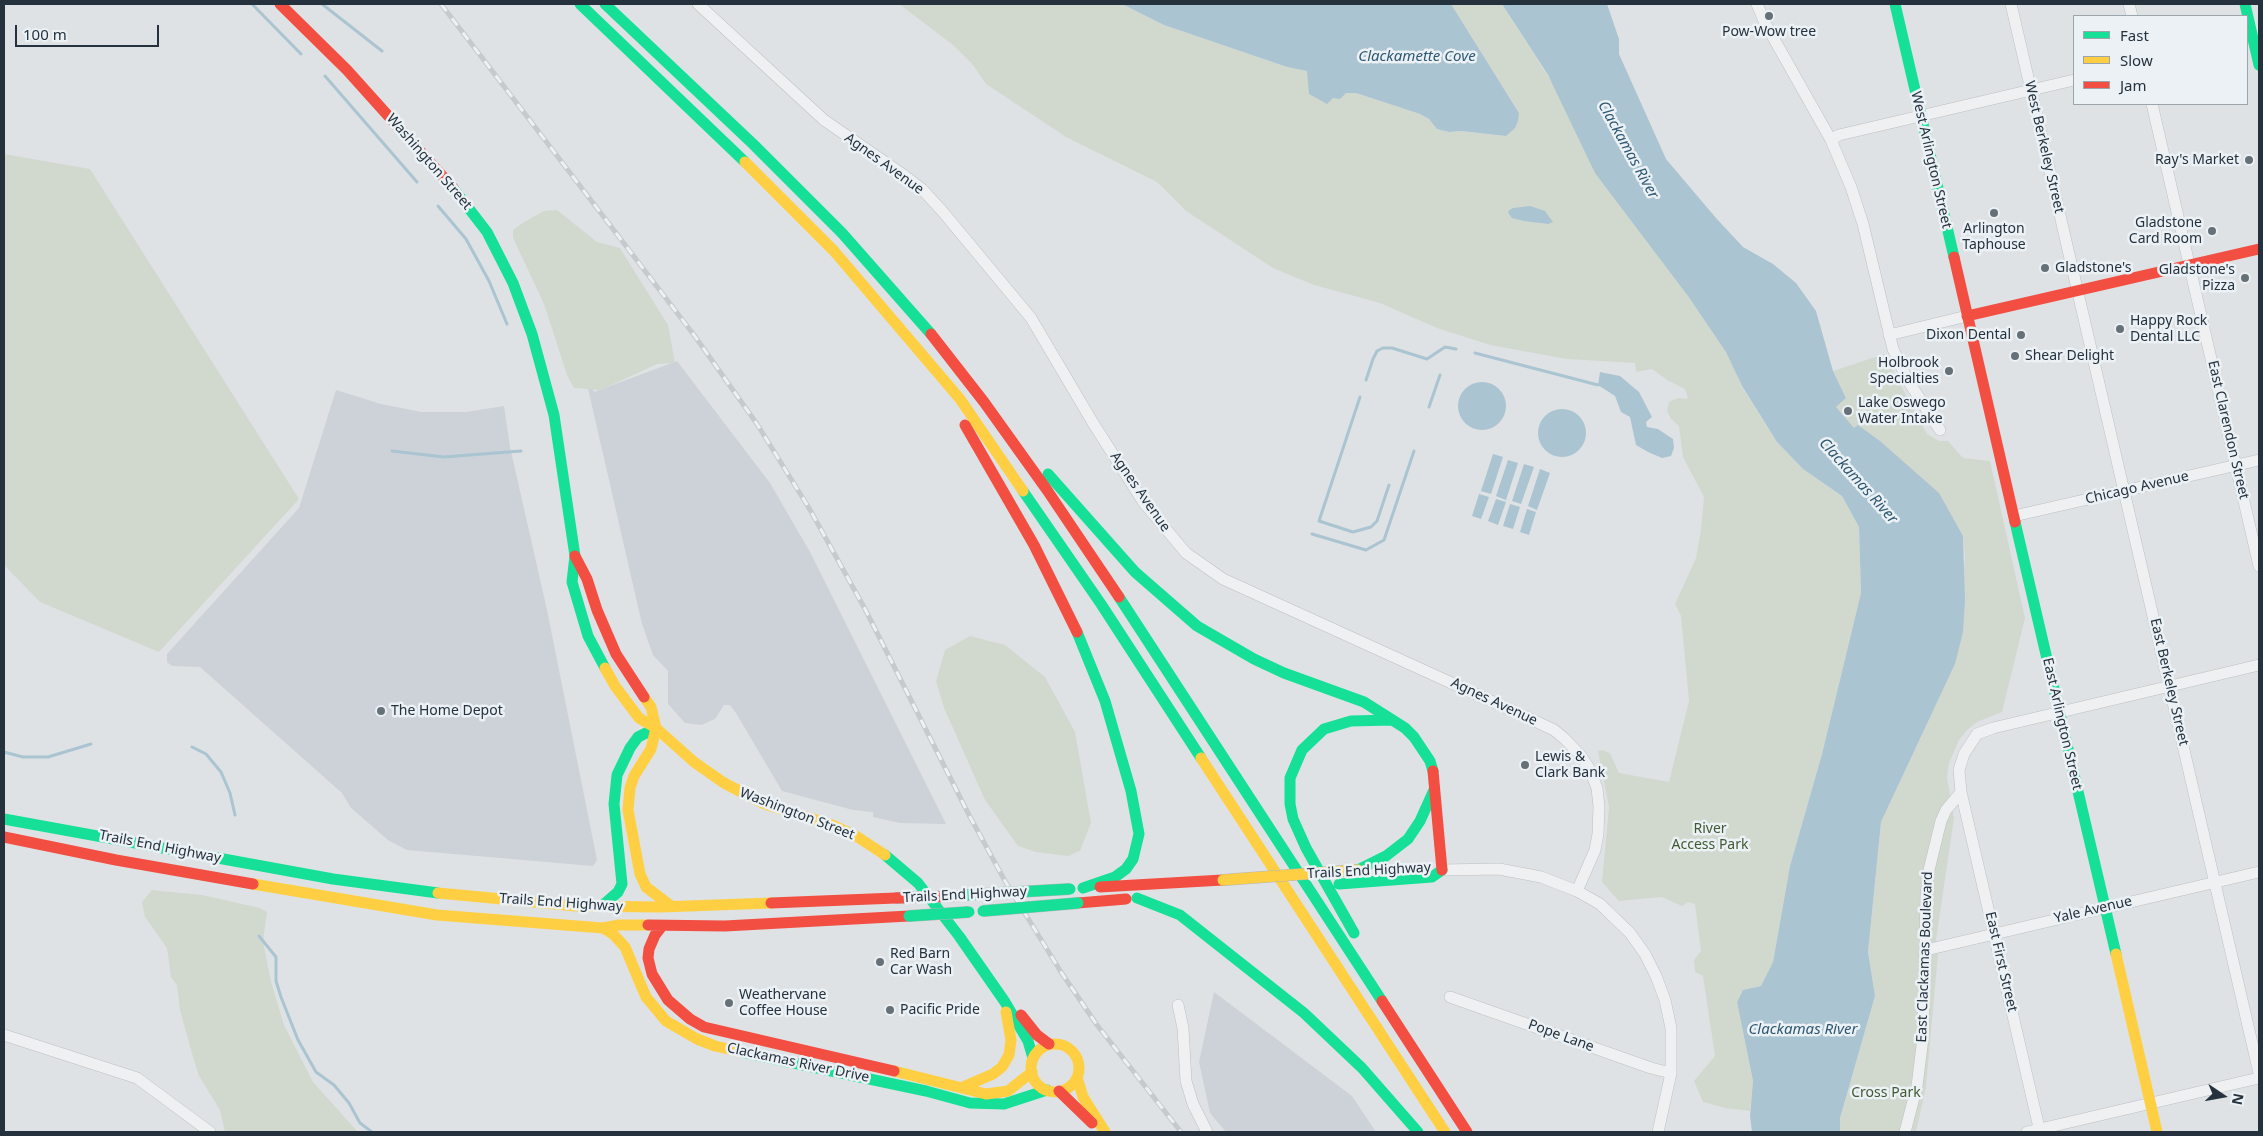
<!DOCTYPE html>
<style>
body{margin:0}
#map{position:relative;width:2263px;height:1136px;overflow:hidden;background:#dfe2e4;font-family:"Noto Sans",sans-serif}
canvas{display:block}
.frame{position:absolute;inset:0;border:5px solid #25323d;pointer-events:none}
.legend{position:absolute;left:2073px;top:15px;width:175px;height:90px;box-sizing:border-box;background:#ebf1f5;border:1px solid #9ca5ab;margin:0;padding:6px 9px;list-style:none;font-size:15px;color:#25323d}
.legend li{display:flex;align-items:center;gap:10px;height:25px}
.legend b{width:25px;border:1px solid #9ca5ab}
.north{position:absolute;left:2198px;top:1071px;width:50px;height:50px;-webkit-text-stroke:4px #ebf1f5;paint-order:stroke;rotate:102deg;font-size:14px;font-weight:700;line-height:20px;text-align:center;color:#25323d}
.north::after{content:'';display:block;margin:auto;width:18px;height:22px;background:#25323d;clip-path:polygon(50% 0,100% 100%,50% 72%,0 100%)}
.scale{position:absolute;left:15px;top:25px;width:144px;height:22px;box-sizing:border-box;border:2px solid #25323d;border-top:0;padding-left:6px;font-size:15px;line-height:18px;white-space:nowrap;color:#25323d;-webkit-text-stroke:4px #ebf1f5;paint-order:stroke}
</style>
<div id="map">
<canvas width="2263" height="1136"></canvas>
<div class="frame"></div>
<ul class="legend">
<li><b style="height:6px;background:#16e098"></b>Fast</li>
<li><b style="height:6px;background:#ffcf43"></b>Slow</li>
<li><b style="height:6px;background:#f24e42"></b>Jam</li>
</ul>
<div class="north">N</div>
<div class="scale">100 m</div>
</div>
<script>
const context = document.querySelector('canvas').getContext('2d');
context.lineJoin = 'round';
function paint(path, color) { context.fillStyle = color; context.fill(path, 'evenodd'); }
const shape = rows => new Path2D(rows.map(r => 'M' + r).join(''));
function trace(path, color, width, dash) { context.strokeStyle = color; context.lineWidth = width; context.lineCap = dash ? 'butt' : 'round'; context.setLineDash(dash || []); context.stroke(path); }
function write(font, color, halo, rows, align = 'center') {
  context.font = font + ' "Noto Sans",sans-serif'; context.lineWidth = 5; context.setLineDash([]); context.textBaseline = 'middle'; context.strokeStyle = halo; context.fillStyle = color; for (const [text, x, y, turn = 0] of rows) {
    context.save(); context.translate(x, y); context.rotate((+turn || 0) * Math.PI / 180); context.textAlign = isNaN(turn) ? turn : align; if (halo) context.strokeText(text, 0, 0); context.fillText(text, 0, 0); context.restore();
  }
}
paint(shape([
 [677,361,770,483,810,552,946,824,900,823,873,817,873,812,853,810,782,791,736,713,730,705,724,705,715,719,701,725,685,723,668,704,668,671,653,655,642,624,587,384,591,383,594,392],
 [336,390,381,404,421,412,466,412,504,406,510,447,547,610,597,860,593,866,407,850,388,840,351,808,342,793,200,667,172,666,167,662,167,654,299,508],
 [1214,992,1352,1096,1376,1132,1226,1132,1210,1113,1199,1062]
]), '#ccd2d8');
paint(shape([
 [899,4,1122,4,1164,25,1287,67,1308,71,1333,98,1345,93,1356,93,1420,114,1429,119,1438,129,1449,132,1461,131,1506,136,1519,113,1451,4,1502,4,1688,296,1727,352,1742,387,1777,442,1803,469,1842,496,1859,527,1861,593,1822,754,1790,866,1773,962,1761,986,1743,990,1737,1002,1753,1081,1750,1111,1725,1108,1703,1102,1694,1081,1715,1056,1703,976,1695,972,1694,960,1701,951,1695,904,1688,902,1682,906,1662,897,1619,901,1602,882,1609,807,1598,751,1602,750,1610,753,1619,773,1669,782,1689,701,1681,616,1675,604,1696,558,1701,530,1704,497,1683,457,1679,426,1671,419,1667,411,1669,402,1678,398,1688,399,1685,389,1667,380,1652,369,1636,372,1635,363,1567,359,1490,345,1437,328,1380,303,1314,285,1273,268,1186,211,1157,182,1066,137,986,84,973,65,953,45],
 [4,154,90,169,299,499,159,652,40,602,4,565],
 [557,210,597,242,620,248,668,325,675,363,657,364,601,390,574,388,567,375,544,304,513,238,513,230,524,222,544,211],
 [1884,354,1927,434,1939,441,1948,441,1963,458,1990,461,2025,618,2002,712,1977,722,1968,729,1959,740,1949,763,1947,777,1954,818,1936,940,1938,954,1926,1087,1916,1132,1840,1132,1840,1118,1875,996,1868,952,1881,822,1955,664,1965,557,1963,536,1955,523,1854,429,1836,407,1846,398,1833,371],
 [970,636,1005,645,1045,677,1075,732,1091,823,1080,851,1068,856,1036,852,1018,846,985,800,944,708,936,681,945,650],
 [152,890,202,895,260,908,267,912,263,941,271,982,284,1025,313,1082,358,1132,225,1132,220,1110,199,1076,193,1057,180,1010,177,985,171,977,167,948,145,917,142,902]
]), '#d1d9cf');
paint(shape([
 [1122,4,1451,4,1519,113,1518,121,1515,128,1506,136,1461,131,1449,132,1437,129,1429,119,1420,114,1356,93,1346,93,1340,99,1333,98,1327,104,1309,94,1307,71,1287,67,1164,25],
 [1502,4,1607,4,1619,39,1619,54,1666,159,1716,218,1743,247,1773,264,1796,283,1816,311,1833,371,1846,398,1836,407,1854,428,1858,425,1880,441,1939,493,1963,536,1965,600,1963,632,1955,664,1881,822,1868,952,1875,996,1840,1118,1840,1132,1752,1132,1750,1116,1753,1081,1737,1002,1743,990,1761,986,1773,962,1790,866,1822,754,1861,593,1859,527,1842,496,1803,469,1777,442,1742,386,1726,352,1688,296,1595,173,1548,75],
 [1530,206,1545,211,1553,222,1548,224,1524,221,1512,218,1509,214,1508,211,1513,208],
 [1600,372,1620,376,1639,392,1652,417,1646,422,1647,427,1658,429,1673,439,1674,448,1671,456,1662,458,1648,452,1636,445,1630,417,1621,412,1615,396,1598,385],
 '1458 406a24 24 0 1 1 48 0a24 24 0 1 1-48 0Z',
 '1538 433a24 24 0 1 1 48 0a24 24 0 1 1-48 0Z',
 [1493,454,1503,457,1491,494,1481,491],
 [1508,460,1518,463,1506,500,1496,496],
 [1524,464,1534,467,1521,504,1512,501],
 [1540,469,1550,473,1537,510,1528,506],
 [1479,494,1489,497,1481,519,1472,516],
 [1496,499,1506,502,1498,525,1488,521],
 [1510,504,1520,507,1513,529,1503,526],
 [1527,509,1536,512,1529,535,1520,532]
]), '#abc4d1');
trace(shape([
 [252,4,301,54],
 [322,4,382,51],
 [325,76,417,182],
 [438,206,466,239,489,281,507,324],
 [1475,353,1598,385],
 [1366,380,1373,359,1377,351,1383,348,1392,348,1427,359,1445,347,1456,349],
 [1360,397,1319,521,1353,532,1371,527,1377,521,1389,485],
 [1429,407,1440,375],
 [392,451,444,457,521,451],
 [1312,534,1366,550,1384,540,1414,451],
 [192,747,206,754,221,772,230,793,235,815],
 [4,752,23,757,48,757,91,744],
 [259,936,276,957,276,981,281,997,298,1040,316,1072,334,1085,349,1103,360,1123,372,1132]
]), '#abc4d1', 3);
const street = shape([
 [698,4,824,120,905,176,922,189,943,212,1031,318,1093,423,1144,503,1186,553,1223,579,1535,721,1554,730,1565,739,1581,756,1589,768,1597,788,1599,807,1598,834,1595,850,1577,891],
 [1757,4,1765,23,1831,140,1851,187,1863,224,1893,349,1907,379,1940,430],
 [2011,4,2259,1073],
 [2129,4,2132,16],
 [2152,104,2259,566],
 [1831,140,1839,135,2074,80],
 [1889,335,1967,316],
 [2014,516,2259,460],
 [1442,870,1499,869,1541,877,1577,891,1600,904,1630,933,1645,954,1656,976,1665,1000,1671,1028,1671,1073,1658,1132],
 [1926,950,2259,872],
 [1450,997,1651,1068,1671,1073],
 [1178,1005,1183,1028,1186,1081,1193,1104,1207,1132],
 [4,1035,137,1078,210,1132],
 [1905,1132,1917,1086,1923,1038,1926,896,1929,870,1941,821,1946,810,1961,792],
 [2027,1132,2259,1078],
 [2040,1132,1961,792,1959,770,1964,754,1977,734,1993,728,2259,665]
]);
trace(street, '#bdc0c2', 12);
trace(street, '#eef0f1', 11);
trace(shape([
 [580,4,745,162],
 [605,4,753,144,842,233,931,334],
 [1895,4,1954,257],
 [2245,4,2259,65],
 [453,188,487,232,513,283,532,334,554,415,575,556,572,582,588,636,605,668],
 [1048,474,1135,572,1197,626,1254,659,1284,673,1364,702,1405,728,1414,737,1430,761,1433,771],
 [1023,491,1101,604,1201,758],
 [2015,522,2116,954],
 [1119,597,1382,1001],
 [1077,632,1105,701,1131,791,1139,834,1133,859,1126,869,1115,877,1083,888],
 [4,819,333,879,438,893],
 [885,855,918,883,959,936,1005,1002,1028,1041,1033,1058],
 [1358,870,1386,856,1408,839,1420,821,1434,790],
 [1339,884,1432,877,1442,870],
 [1137,898,1180,915,1304,1013,1362,1068,1418,1132],
 [602,906,618,892,622,884,614,804,617,775,630,748,638,737,656,728],
 [1354,933,1306,848,1293,819,1290,804,1290,778,1302,750,1324,729,1351,721,1392,720],
 [742,1052,926,1091,970,1103,1004,1104,1047,1090]
]), '#16e098', 11);
trace(shape([
 [745,162,834,251,960,399,1023,491],
 [605,668,615,686,639,718,656,728,694,762,724,783,765,804,832,825,856,836,885,855],
 [644,697,651,707,656,728,651,749,634,776,630,788,628,810,640,874,646,887,671,906],
 [1201,758,1445,1132],
 [253,884,437,915,603,928,619,925,648,925],
 [438,893,576,906,661,907,771,903],
 [603,928,613,934,625,947,646,997,666,1021,697,1039,715,1046,742,1052],
 [2116,954,2157,1132],
 '1031 1068a24 24 0 1 1 48 0a24 24 0 1 1-48 0Z',
 [894,1071,986,1094,1008,1091,1032,1072],
 [1077,1077,1083,1097,1105,1132],
 [963,1087,993,1074,1002,1067,1009,1055,1011,1040,1006,1012]
]), '#ffcf43', 11);
trace(shape([
 [280,4,347,70,453,188],
 [1954,257,2015,522],
 [1967,316,2259,249],
 [931,334,984,402,1047,490,1119,597],
 [965,425,1034,545,1077,632],
 [575,556,587,579,597,610,616,654,644,697],
 [1433,771,1442,870],
 [4,837,116,860,253,884],
 [1100,887,1223,880],
 [771,903,896,898],
 [1078,903,1126,899],
 [648,925,725,926,909,916],
 [662,926,655,935,649,949,648,958,652,974,668,1000,690,1019,704,1027,894,1071],
 [1382,1001,1467,1132],
 [1021,1015,1037,1035,1049,1044],
 [1059,1091,1092,1123]
]), '#f24e42', 11);
const rail = shape([
 [441,4,694,335,757,424,809,508,865,609,969,815,1005,881,1061,972,1097,1025,1181,1132]
]);
trace(rail, '#c7cacc', 5);
trace(rail, '#ebf1f5', 3, [9]);
const fastBridge = shape([
 [965,895,1070,889],
 [983,911,1078,903],
 [909,916,969,912]
]);
const slowBridge = shape([
 [1223,880,1358,870]
]);
const jamBridge = shape([
 [896,898,957,896]
]);
trace(fastBridge, '#b1b5b9', 12, []);
trace(slowBridge, '#b1b5b9', 12, []);
trace(jamBridge, '#b1b5b9', 12, []);
trace(fastBridge, '#16e098', 11);
trace(slowBridge, '#ffcf43', 11);
trace(jamBridge, '#f24e42', 11);
for (const [x, y, r, color] of [
 [1769,16,5,"#667077"],
 [2249,160,5,"#667077"],
 [1994,213,5,"#667077"],
 [2212,231,5,"#667077"],
 [2045,268,5,"#667077"],
 [2245,278,5,"#667077"],
 [2120,329,5,"#667077"],
 [2021,335,5,"#667077"],
 [2015,356,5,"#667077"],
 [1949,371,5,"#667077"],
 [1848,411,5,"#667077"],
 [381,711,5,"#667077"],
 [1525,765,5,"#667077"],
 [880,962,5,"#667077"],
 [729,1003,5,"#667077"],
 [890,1010,5,"#667077"]
]) { const dot = new Path2D(); dot.arc(x, y, r, 0, 2 * Math.PI); context.fillStyle = color; context.fill(dot); trace(dot, '#ebf1f5', 2); }
write('14px', '#25323d', '#ebf1f5', [
 ["Pow-Wow tree",1769,32,"center"],
 ["Ray's Market",2239,160,"right"],
 ["Gladstone",2202,223,"right"],
 ["Card Room",2202,239,"right"],
 ["Arlington",1994,229,"center"],
 ["Taphouse",1994,245,"center"],
 ["Gladstone's",2055,268],
 ["Gladstone's",2235,270,"right"],
 ["Pizza",2235,286,"right"],
 ["Happy Rock",2130,321],
 ["Dental LLC",2130,337],
 ["Dixon Dental",2011,335,"right"],
 ["Shear Delight",2025,356],
 ["Holbrook",1939,363,"right"],
 ["Specialties",1939,379,"right"],
 ["Lake Oswego",1858,403],
 ["Water Intake",1858,419],
 ["The Home Depot",391,711],
 ["Lewis &",1535,757],
 ["Clark Bank",1535,773],
 ["Red Barn",890,954],
 ["Car Wash",890,970],
 ["Weathervane",739,995],
 ["Coffee House",739,1011],
 ["Pacific Pride",900,1010]
], 'left');
write('14px', '#25323d', '#ebf1f5', [
 ["West Berkeley Street",2044,147,77],
 ["West Arlington Street",1931,160,77],
 ["Washington Street",429,162,49],
 ["Agnes Avenue",884,164,36],
 ["East Clarendon Street",2228,430,77],
 ["Chicago Avenue",2137,488,-13],
 ["Agnes Avenue",1140,492,55],
 ["East Berkeley Street",2169,682,77],
 ["Agnes Avenue",1494,702,25],
 ["East Arlington Street",2062,724,77],
 ["Washington Street",797,814,21],
 ["Trails End Highway",160,847,11],
 ["Trails End Highway",1369,871,-3],
 ["Trails End Highway",965,895,-3],
 ["Trails End Highway",561,903,4],
 ["Yale Avenue",2093,910,-13],
 ["East Clackamas Boulevard",1925,957,-88],
 ["East First Street",2001,962,77],
 ["Pope Lane",1561,1036,20],
 ["Clackamas River Drive",798,1063,12]
]);
write('14px', '#405a32', '#ebf1f5', [
 ["River",1710,829],
 ["Access Park",1710,845],
 ["Cross Park",1886,1093]
]);
write('italic 15px', '#2e5872', '#ebf1f5', [
 ["Clackamette Cove",1417,57],
 ["Clackamas River",1628,150,61],
 ["Clackamas River",1858,481,48],
 ["Clackamas River",1803,1030]
]);
</script>
